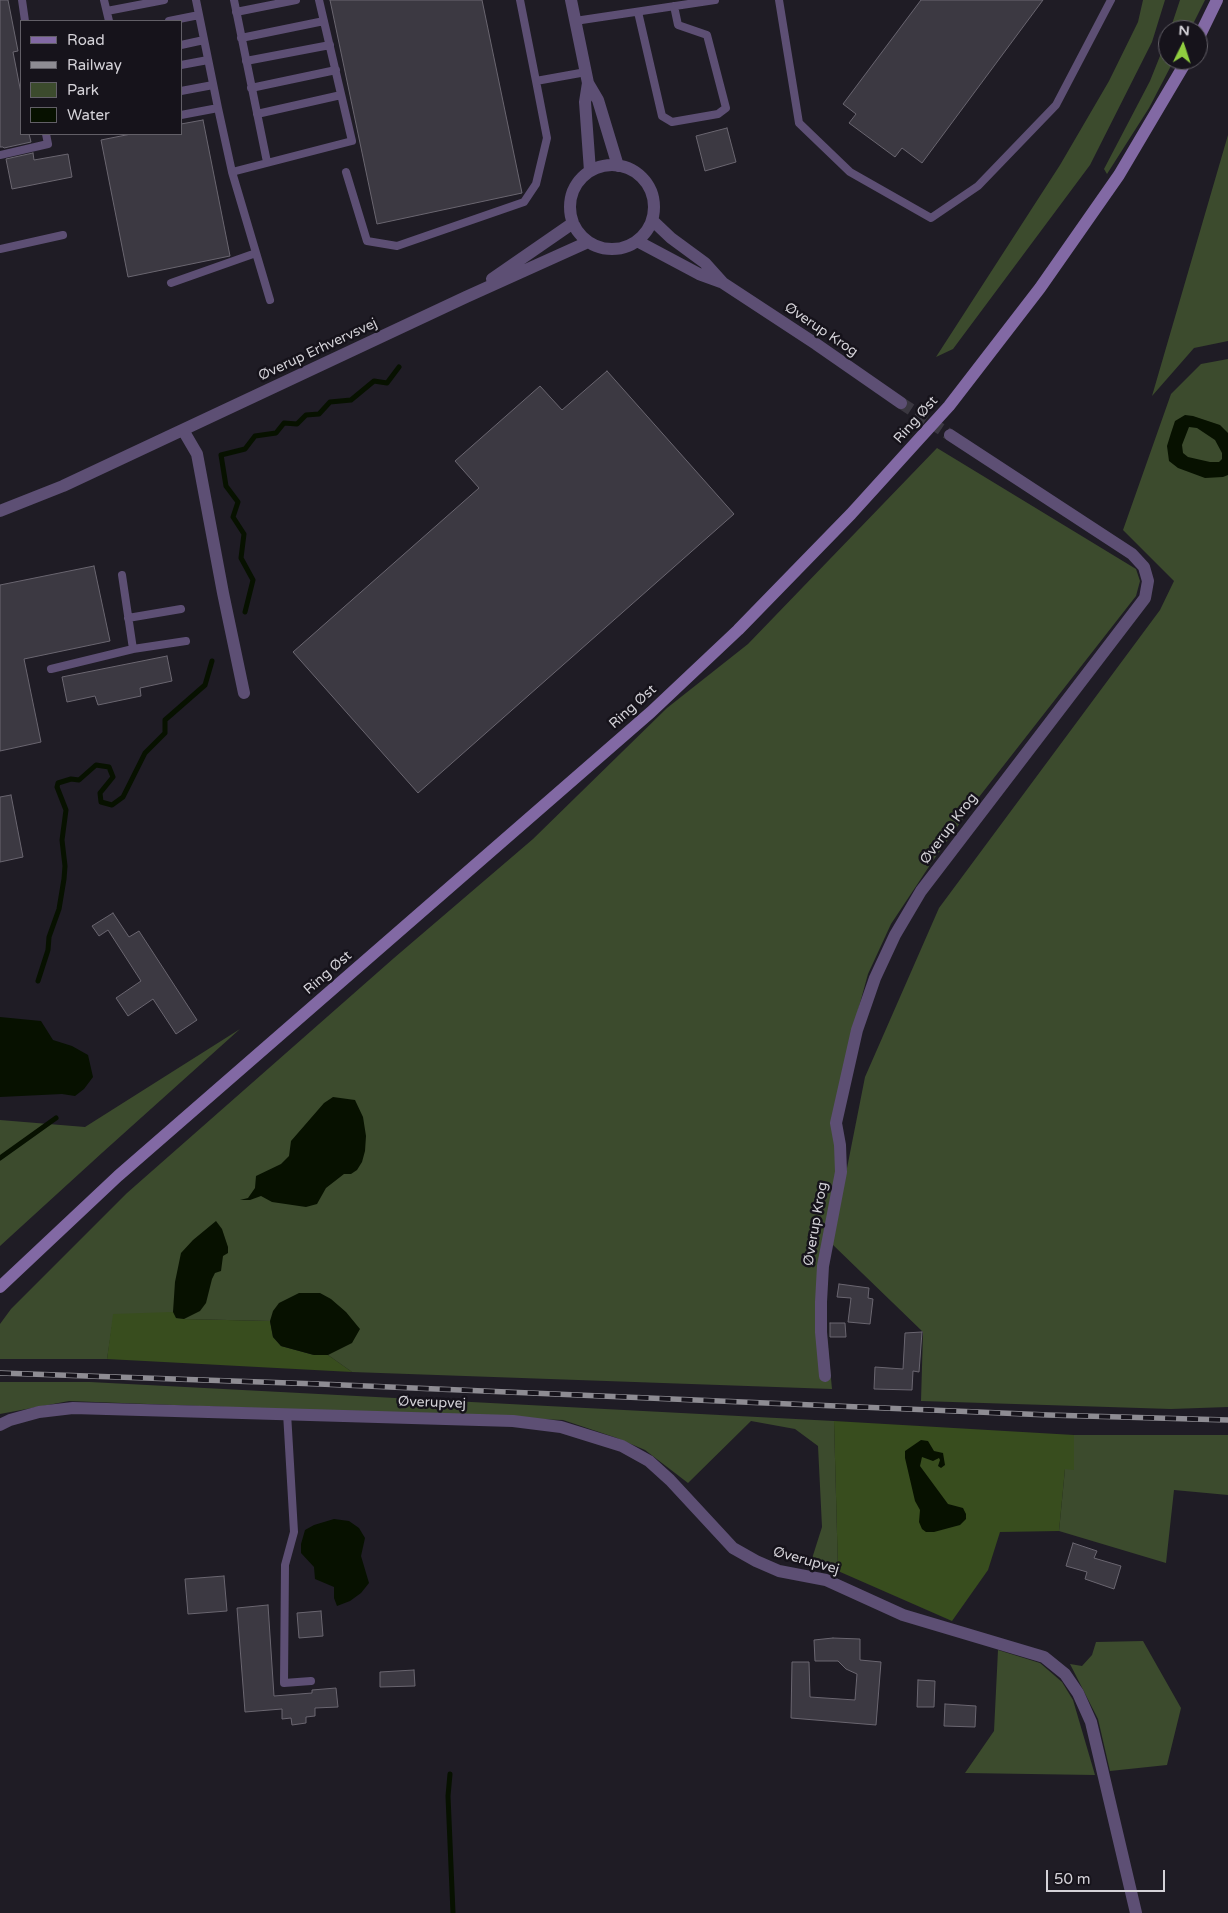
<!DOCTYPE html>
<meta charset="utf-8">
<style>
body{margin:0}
#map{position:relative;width:1228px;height:1913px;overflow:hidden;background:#1f1c25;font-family:"Varela Round",sans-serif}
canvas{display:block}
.legend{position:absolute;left:20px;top:20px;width:162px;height:115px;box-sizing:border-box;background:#16131b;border:1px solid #625f67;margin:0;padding:6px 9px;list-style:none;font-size:15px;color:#d4d2d8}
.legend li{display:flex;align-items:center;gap:10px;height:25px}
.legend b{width:25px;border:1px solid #625f67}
.north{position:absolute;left:1158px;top:20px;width:50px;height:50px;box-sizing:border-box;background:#16131b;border:1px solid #625f67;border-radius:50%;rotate:4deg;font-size:14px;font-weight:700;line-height:20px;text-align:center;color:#d4d2d8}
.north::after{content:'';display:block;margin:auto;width:18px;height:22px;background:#90cd40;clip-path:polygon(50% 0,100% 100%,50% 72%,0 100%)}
.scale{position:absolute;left:1046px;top:1870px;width:119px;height:22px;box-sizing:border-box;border:2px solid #d4d2d8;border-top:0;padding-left:6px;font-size:15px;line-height:18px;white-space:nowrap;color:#d4d2d8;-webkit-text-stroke:4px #16131b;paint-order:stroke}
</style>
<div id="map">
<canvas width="1228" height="1913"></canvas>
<ul class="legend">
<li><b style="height:6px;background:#8269a4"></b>Road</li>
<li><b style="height:6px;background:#8e8c93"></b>Railway</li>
<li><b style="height:14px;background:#3c4b2d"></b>Park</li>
<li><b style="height:14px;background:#071100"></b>Water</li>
</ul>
<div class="north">N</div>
<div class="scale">50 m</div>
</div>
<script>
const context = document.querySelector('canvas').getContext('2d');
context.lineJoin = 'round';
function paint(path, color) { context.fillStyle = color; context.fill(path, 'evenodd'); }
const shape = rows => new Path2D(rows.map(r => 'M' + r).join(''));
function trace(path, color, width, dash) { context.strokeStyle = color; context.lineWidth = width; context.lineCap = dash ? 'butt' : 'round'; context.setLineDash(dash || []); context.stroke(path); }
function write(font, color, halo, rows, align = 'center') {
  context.font = font + ' "Varela Round",sans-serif'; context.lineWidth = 5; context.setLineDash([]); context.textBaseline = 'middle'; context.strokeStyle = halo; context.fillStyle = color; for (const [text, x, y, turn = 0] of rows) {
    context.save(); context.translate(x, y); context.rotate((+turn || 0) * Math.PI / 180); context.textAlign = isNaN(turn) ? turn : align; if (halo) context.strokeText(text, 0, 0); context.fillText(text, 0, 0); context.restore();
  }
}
paint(shape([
 [1143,0,1165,0,1152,42,1090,165,953,349,936,357,1060,165,1109,81,1138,22],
 [1180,0,1205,0,1190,30,1170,30],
 [1168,36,1168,60,1174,60,1149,108,1107,174,1104,169,1150,81],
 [1228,135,1228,341,1194,348,1152,396],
 [1228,359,1228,1407,1171,1409,921,1401,923,1332,832,1244,865,1077,939,908,1160,610,1174,581,1123,530,1171,394,1201,364],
 [937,448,1136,569,1140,581,1136,596,972,806,932,862,891,924,868,974,849,1043,835,1176,820,1264,832,1389,352,1372,328,1355,314,1355,270,1321,184,1319,114,1314,107,1359,0,1359,0,1324,11,1309,127,1193,394,958,533,839,667,708,748,644],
 [240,1029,103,1152,0,1246,0,1120,85,1127],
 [0,1382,90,1382,834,1421,838,1571,809,1568,822,1527,818,1446,795,1429,751,1421,688,1483,645,1450,617,1438,563,1420,69,1401,0,1414],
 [1074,1435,1228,1435,1228,1495,1174,1490,1166,1563,1059,1531,1065,1469,1074,1469],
 [1143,1641,1181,1708,1167,1765,1110,1771,1098,1719,1070,1664,1082,1666,1092,1655,1096,1642],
 [998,1650,1040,1663,1062,1682,1073,1700,1095,1775,965,1773,994,1731]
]), '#3c4b2d');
paint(shape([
 [173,1312,176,1318,184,1319,270,1321,273,1337,281,1346,314,1355,328,1355,352,1372,107,1359,113,1314],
 [834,1421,1074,1435,1074,1470,1065,1469,1059,1531,1000,1532,988,1570,952,1621,838,1571]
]), '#384d1e');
paint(shape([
 [1185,415,1193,416,1220,425,1228,433,1228,475,1223,477,1205,478,1178,468,1169,461,1167,446,1171,433,1175,421],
 [1189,427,1197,428,1215,440,1222,453,1222,459,1219,462,1210,462,1188,457,1183,453,1182,445],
 [0,1017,41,1021,53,1040,72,1046,88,1055,93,1077,84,1089,75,1096,62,1094,0,1097],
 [333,1097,355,1100,363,1117,366,1136,365,1151,362,1162,357,1170,351,1174,344,1174,326,1188,317,1204,306,1207,272,1202,261,1196,250,1200,240,1200,248,1198,255,1188,256,1176,281,1164,289,1156,291,1141,324,1103],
 [216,1221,222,1229,228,1247,228,1253,223,1256,221,1271,215,1273,212,1279,206,1303,200,1311,184,1319,176,1318,173,1312,175,1282,181,1253,193,1240],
 [299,1293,320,1293,331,1299,346,1312,360,1329,352,1343,328,1355,314,1355,281,1346,273,1337,270,1321,273,1311,279,1303],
 [921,1440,928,1441,934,1451,943,1453,945,1465,941,1468,938,1466,940,1460,939,1458,933,1461,922,1457,920,1466,948,1504,963,1508,966,1514,966,1519,960,1525,934,1532,926,1532,922,1529,919,1522,920,1510,915,1501,905,1458,905,1451],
 [334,1519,349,1521,359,1528,365,1538,361,1556,369,1583,361,1593,350,1601,337,1606,334,1598,334,1587,315,1579,314,1567,301,1553,301,1544,305,1530,314,1525]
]), '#071100');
trace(shape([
 [245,612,253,580,241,558,244,534,233,517,238,502,226,486,221,455,245,449,255,436,276,433,284,423,297,424,306,415,319,414,330,402,351,400,374,381,387,383,399,367],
 [38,981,48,950,49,937,59,909,64,879,65,866,62,840,66,810,57,787,58,783,71,779,79,780,96,765,109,767,113,777,100,793,101,802,112,805,123,797,145,753,165,733,165,720,205,685,212,661],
 [0,1158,56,1118],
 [450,1774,448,1796,453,1913]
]), '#071100', 5);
const building = shape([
 [0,0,8,0,18,51,13,52,21,93,21,134,29,134,31,142,4,148,3,147,0,147,0,0],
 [330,0,482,0,522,193,377,224,330,0],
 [921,0,1043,0,922,163,902,148,895,157,849,123,856,114,843,104,921,0],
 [203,120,230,256,128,277,101,140,131,134,181,134,181,124,203,120],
 [727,128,736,162,705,171,696,136,727,128],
 [33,153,34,160,68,154,72,177,12,189,6,159,33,153],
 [607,371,734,514,418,793,293,652,479,488,455,461,540,386,562,410,607,371],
 [94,566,110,641,24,659,41,742,0,751,0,585,94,566],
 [167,656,172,681,140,688,141,696,98,705,95,696,67,702,62,677,167,656],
 [11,795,23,857,0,862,0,797,11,795],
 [113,913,129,937,139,931,197,1020,176,1034,153,999,128,1016,116,998,141,981,108,930,99,936,92,926,113,913],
 [839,1284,869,1288,868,1298,873,1299,870,1324,848,1322,851,1298,837,1297,839,1284],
 [830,1323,845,1323,846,1337,830,1337,830,1323],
 [922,1332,919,1372,913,1371,912,1390,874,1389,875,1367,903,1369,905,1333,922,1332],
 [1073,1543,1097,1551,1094,1558,1121,1566,1114,1589,1085,1579,1087,1572,1066,1566,1073,1543],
 [224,1576,227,1611,188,1614,185,1579,224,1576],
 [268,1605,274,1696,312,1693,312,1690,336,1688,338,1707,315,1708,315,1716,306,1717,306,1723,292,1725,291,1718,282,1719,282,1709,245,1712,237,1608,268,1605],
 [321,1611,323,1636,299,1638,297,1613,321,1611],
 [833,1638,860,1639,860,1660,881,1662,876,1725,791,1718,792,1662,809,1662,810,1697,855,1700,857,1674,846,1669,838,1661,815,1661,814,1640,833,1638],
 [414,1670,415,1686,380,1687,380,1672,414,1670],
 [918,1680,935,1681,934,1707,917,1707,918,1680],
 [945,1704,976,1706,975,1727,944,1726,945,1704]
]);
paint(building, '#3c3942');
trace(building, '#6a6670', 1);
trace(shape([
 [901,403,950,435]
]), '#3a3740', 12, [12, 6]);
trace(shape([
 [22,0,25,21],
 [104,0,109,21],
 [196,0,218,108],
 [234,0,267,162],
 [520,0,536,81,586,72],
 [779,0,799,123,850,172,931,218,978,186,1056,105,1111,0],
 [107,11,164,0],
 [236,12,296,0],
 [638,12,662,116,672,122,718,114,726,108,707,35,678,25,674,6],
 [169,21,199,15],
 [575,21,715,0],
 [241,38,324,21],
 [181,45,204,40],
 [246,61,330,45],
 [181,65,208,60],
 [251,88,336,70],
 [181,91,213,85],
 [257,114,341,95],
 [181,115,218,108,232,172],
 [0,155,48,144,46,134],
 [346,172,367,241,397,246,524,202,536,184,547,138,536,81],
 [0,249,63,235],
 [171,283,256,253],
 [270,300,232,172,352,141,319,0],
 [128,618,181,609],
 [133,649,186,641],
 [51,669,133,649,122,575],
 [287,1413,294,1532,285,1565,284,1683,311,1681]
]), '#5d4f74', 8);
trace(shape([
 [571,0,588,83,585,102,590,171],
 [588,83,598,100,618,166],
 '570 207a42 42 0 1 1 84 0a42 42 0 1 1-84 0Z',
 [652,220,671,238,705,263,723,283,816,344,901,403],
 [637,241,699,274,721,282],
 [492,279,573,223],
 [183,430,197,454,223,593,244,693],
 [0,511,63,486,466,297,588,242],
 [825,1376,821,1332,821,1302,823,1266,841,1172,840,1145,836,1123,857,1030,875,978,895,935,921,891,1145,598,1148,581,1144,567,1132,554,950,435],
 [0,1425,10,1420,39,1412,73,1408,513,1421,561,1427,622,1446,649,1461,670,1480,733,1548,756,1561,779,1571,826,1580,903,1615,1044,1657,1065,1674,1078,1693,1091,1722,1136,1913]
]), '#5d4f74', 12);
trace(shape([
 [1198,39,1217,0],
 [0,1287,118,1176,651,712,738,630,851,514,949,406,1040,288,1119,175,1187,60]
]), '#8269a4', 12);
const rail = shape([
 [0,1373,319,1384,1048,1415,1228,1420]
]);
trace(rail, '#8e8c93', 5.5);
trace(rail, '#16131b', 4, [11]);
write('14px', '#d4d2d8', '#16131b', [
 ["Øverup Krog",821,330,34],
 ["Øverup Erhvervsvej",318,350,-25],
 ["Ring Øst",916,420,-48],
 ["Ring Øst",633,707,-42],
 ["Øverup Krog",949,829,-53],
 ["Ring Øst",328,973,-41],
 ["Øverup Krog",816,1224,-80],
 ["Øverupvej",432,1403,2],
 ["Øverupvej",806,1561,16]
]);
</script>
